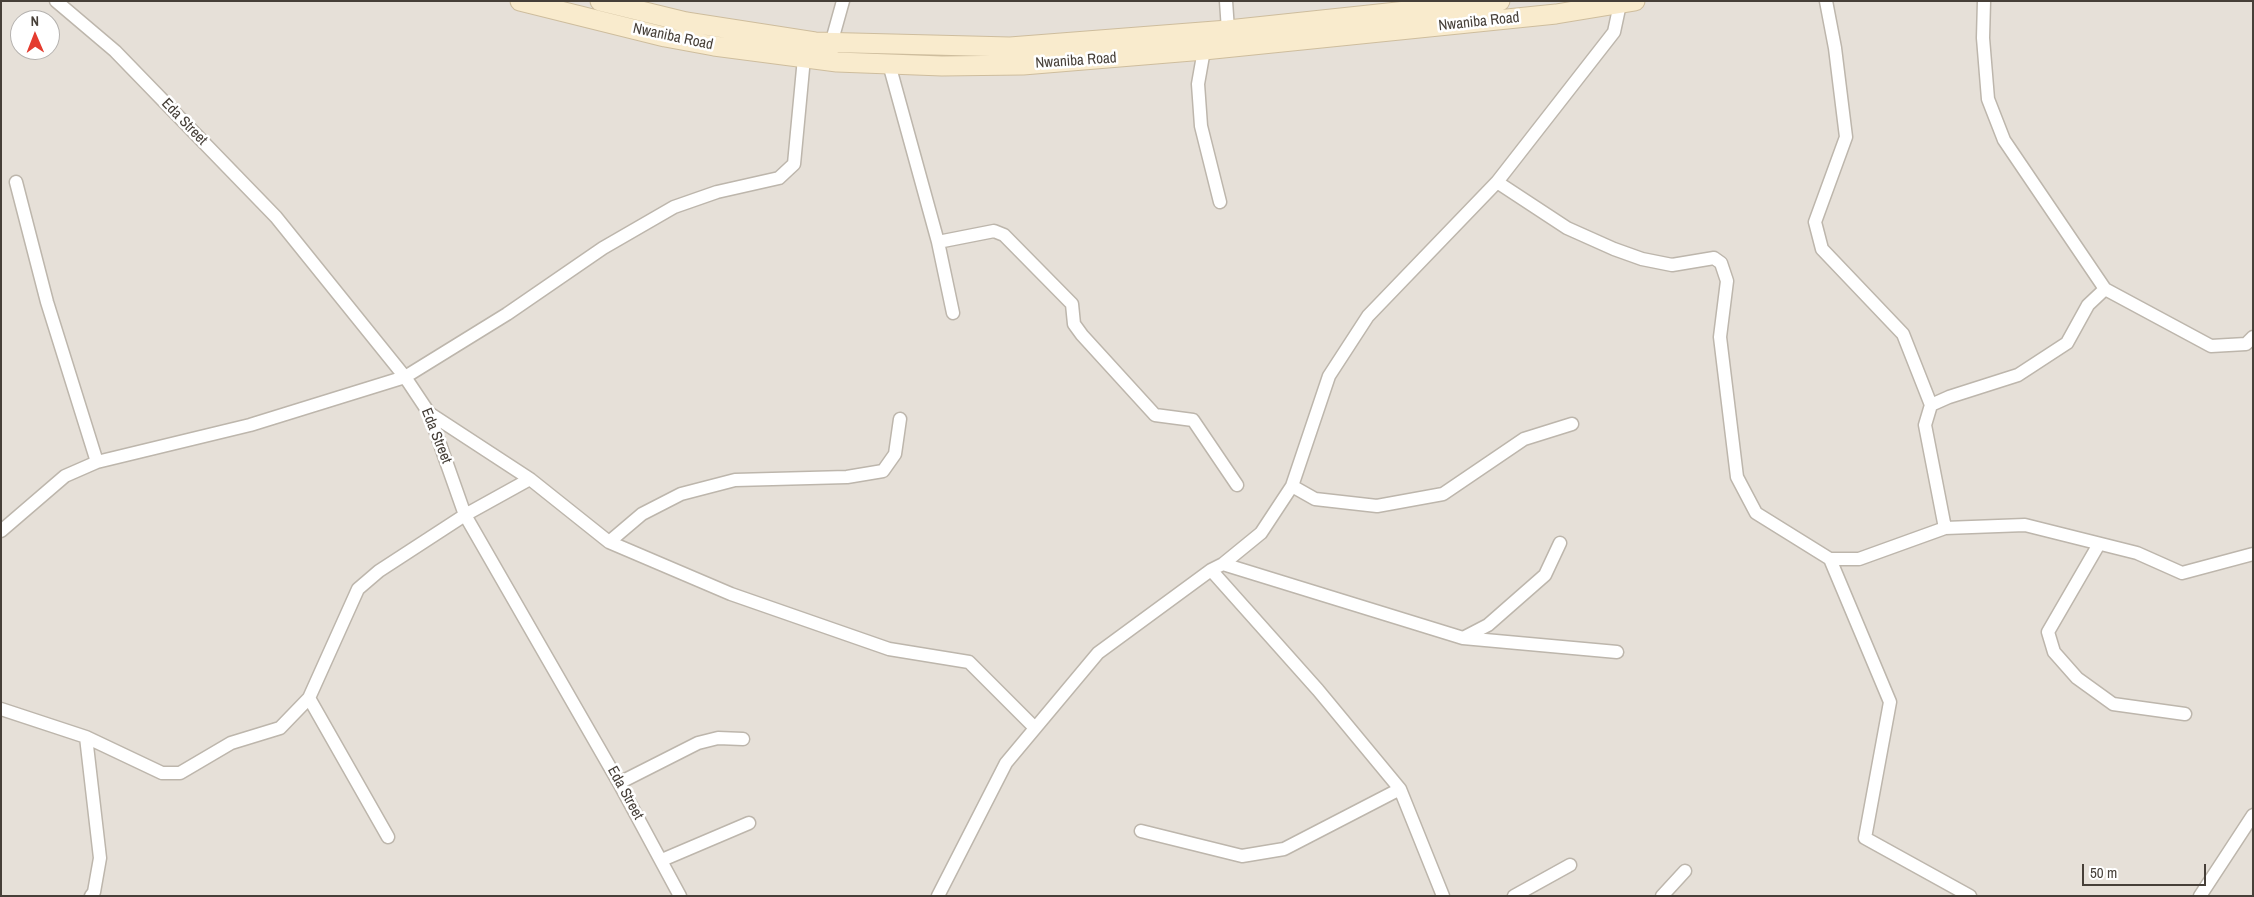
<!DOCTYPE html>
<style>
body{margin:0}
#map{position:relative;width:2254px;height:897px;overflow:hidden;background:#f3efe9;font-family:"Archivo Narrow",sans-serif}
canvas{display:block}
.frame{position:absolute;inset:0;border:2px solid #463f38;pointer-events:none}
.north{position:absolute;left:10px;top:10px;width:50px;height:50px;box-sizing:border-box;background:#fff;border:1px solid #b5b2af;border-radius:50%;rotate:359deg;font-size:14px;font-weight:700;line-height:20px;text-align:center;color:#463f38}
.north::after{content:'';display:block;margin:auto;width:18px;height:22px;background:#e43c2f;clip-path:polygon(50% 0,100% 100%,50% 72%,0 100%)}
.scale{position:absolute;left:2082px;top:864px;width:124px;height:22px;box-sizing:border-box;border:2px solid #463f38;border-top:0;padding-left:6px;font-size:15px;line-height:18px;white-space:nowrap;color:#463f38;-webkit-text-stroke:4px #fff;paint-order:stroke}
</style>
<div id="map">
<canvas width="2254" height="897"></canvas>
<div class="frame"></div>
<div class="north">N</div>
<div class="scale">50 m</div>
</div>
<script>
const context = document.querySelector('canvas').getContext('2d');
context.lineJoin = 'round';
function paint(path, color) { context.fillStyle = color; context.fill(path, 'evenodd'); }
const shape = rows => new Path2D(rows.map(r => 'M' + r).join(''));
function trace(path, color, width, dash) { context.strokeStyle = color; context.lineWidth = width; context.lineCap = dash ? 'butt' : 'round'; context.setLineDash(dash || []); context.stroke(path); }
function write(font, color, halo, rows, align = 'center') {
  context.font = font + ' "Archivo Narrow",sans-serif'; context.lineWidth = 5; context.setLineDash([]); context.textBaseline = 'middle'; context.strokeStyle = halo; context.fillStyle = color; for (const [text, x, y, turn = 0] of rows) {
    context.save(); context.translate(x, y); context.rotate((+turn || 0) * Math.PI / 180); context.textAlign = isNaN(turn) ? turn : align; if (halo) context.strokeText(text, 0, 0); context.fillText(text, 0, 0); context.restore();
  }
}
paint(shape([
 [1,1,2253,1,2253,896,1,896],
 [20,20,50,20,50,50,20,50]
]), '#e6e0d8');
const minor = shape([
 [56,1,115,51,276,217,405,377,429,413,465,515,619,783,680,896],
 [1226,1,1228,30],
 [1826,1,1835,48,1846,137,1815,222,1822,249,1903,334,1931,405],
 [831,44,843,1],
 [1204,50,1198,84,1201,126,1220,202],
 [889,64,938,242,953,313],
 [16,182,47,302,97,462],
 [1497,182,1567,228,1614,249,1642,259,1672,265,1714,258,1721,263,1727,281,1720,337,1737,477,1756,513,1830,559,1859,559,1945,528,2025,525,2137,553,2182,573,2253,554],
 [938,242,994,231,1004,235,1072,304,1074,324,1082,335,1155,415,1193,420,1237,485],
 [2105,289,2211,346,2246,344,2253,337],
 [429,413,530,479,609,542,731,594,889,649,969,662,1035,728],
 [1292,486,1315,499,1377,506,1443,494,1524,439,1572,424],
 [1945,528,1925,425,1931,405,1949,397,2018,375,2067,343,2088,305,2105,289,2004,140,1988,99,1983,38,1984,1],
 [1,531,65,476,97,462,250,425,405,377,507,314,603,248,674,207,717,192,779,178,794,164,804,58],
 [609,542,642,514,681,494,735,480,847,477,883,471,895,454,900,419],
 [2099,544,2048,632,2054,652,2077,678,2113,704,2185,714],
 [1830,559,1890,702,1865,838,1970,896],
 [1223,564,1463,638,1617,652],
 [1211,570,1318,690,1400,789,1443,896],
 [1463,638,1488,625,1545,575,1560,543],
 [309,698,388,837],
 [1,709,86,737,162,773,180,773,231,743,280,728,309,698,358,589,379,571,465,515,530,479],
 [86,737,100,858,94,892,91,896],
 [619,783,698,743,718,738,743,739],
 [1141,831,1242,856,1284,849,1400,789],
 [662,860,749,823],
 [938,896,1006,763,1098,653,1211,570,1223,564,1261,533,1292,486,1329,376,1368,316,1497,182,1614,32,1620,4],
 [1514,896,1570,865],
 [1662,896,1685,871],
 [2200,896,2253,815]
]);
const secondary = shape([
 [520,1,665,37,714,46,837,62,942,66,1023,65,1204,50,1556,14,1635,1],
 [600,1,686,22,815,42,1010,47,1228,30,1500,1]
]);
trace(minor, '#bdb6ac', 15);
trace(secondary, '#cebd9d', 21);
trace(minor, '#fff', 12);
trace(secondary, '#f9ebcd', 19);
write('15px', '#463f38', '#fff', [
 ["Nwaniba Road",1479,22,-6],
 ["Nwaniba Road",673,37,12],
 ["Nwaniba Road",1076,61,-4],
 ["Eda Street",184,122,46],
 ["Eda Street",436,436,68],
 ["Eda Street",625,793,61]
]);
</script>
